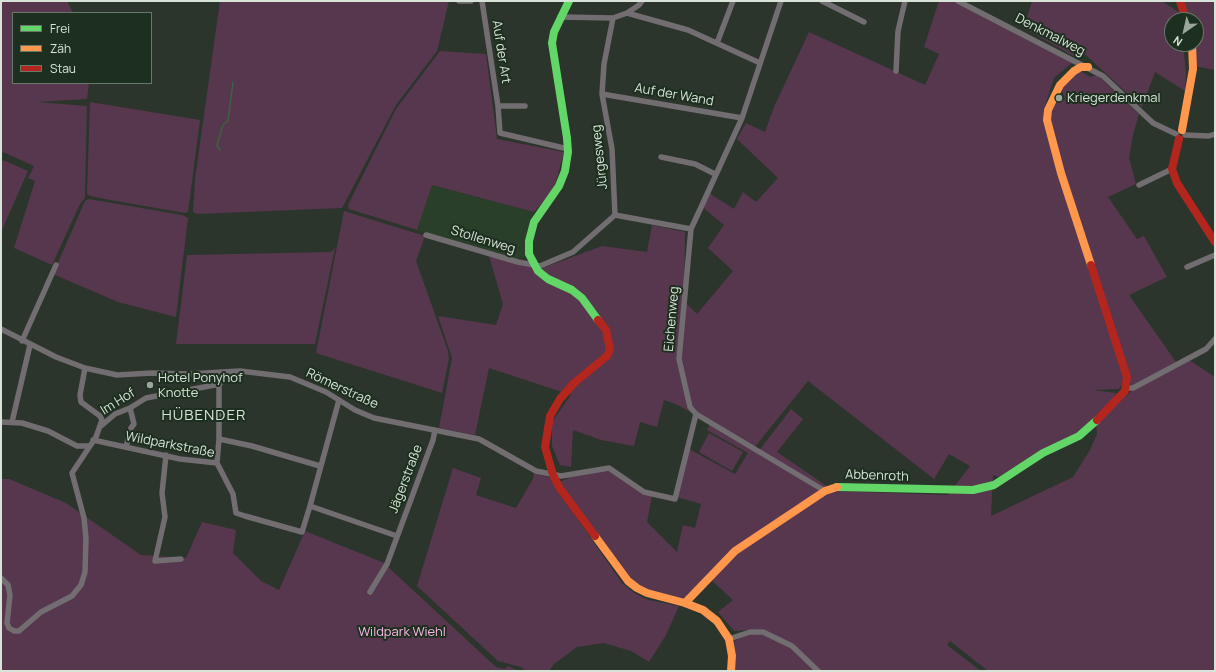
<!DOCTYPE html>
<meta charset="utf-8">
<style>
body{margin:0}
#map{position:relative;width:1216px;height:672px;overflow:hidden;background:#2b352b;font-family:Manrope,sans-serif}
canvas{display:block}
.frame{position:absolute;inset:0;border:2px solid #d9e4d9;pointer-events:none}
.legend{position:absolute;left:12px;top:12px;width:140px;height:72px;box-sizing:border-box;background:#1d2f1e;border:1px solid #687769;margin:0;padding:5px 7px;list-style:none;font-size:12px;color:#d9e4d9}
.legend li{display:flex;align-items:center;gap:8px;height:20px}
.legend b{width:20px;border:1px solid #687769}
.north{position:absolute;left:1164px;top:12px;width:40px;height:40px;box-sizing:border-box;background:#1d2f1e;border:1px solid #687769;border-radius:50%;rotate:214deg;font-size:11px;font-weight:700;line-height:16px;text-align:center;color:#d9e4d9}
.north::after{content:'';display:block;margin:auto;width:14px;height:18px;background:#9ca79c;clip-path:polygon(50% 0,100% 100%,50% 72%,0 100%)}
</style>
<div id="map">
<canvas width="1216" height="672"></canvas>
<div class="frame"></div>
<ul class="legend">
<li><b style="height:5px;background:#63d668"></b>Frei</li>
<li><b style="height:5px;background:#ff974d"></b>Zäh</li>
<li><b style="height:5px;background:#b3261e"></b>Stau</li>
</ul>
<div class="north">N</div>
</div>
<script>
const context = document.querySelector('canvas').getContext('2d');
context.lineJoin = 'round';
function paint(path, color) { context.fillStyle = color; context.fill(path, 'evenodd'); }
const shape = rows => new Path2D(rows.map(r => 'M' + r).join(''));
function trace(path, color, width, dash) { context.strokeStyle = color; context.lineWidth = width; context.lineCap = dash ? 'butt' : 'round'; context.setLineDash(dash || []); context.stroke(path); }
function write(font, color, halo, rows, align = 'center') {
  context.font = font + ' Manrope,sans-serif'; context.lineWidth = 4; context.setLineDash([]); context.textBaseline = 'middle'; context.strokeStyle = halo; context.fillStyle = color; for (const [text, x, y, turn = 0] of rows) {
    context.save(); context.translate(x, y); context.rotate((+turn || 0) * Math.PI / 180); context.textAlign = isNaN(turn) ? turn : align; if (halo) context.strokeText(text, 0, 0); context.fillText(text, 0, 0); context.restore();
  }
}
paint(shape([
 [431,185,534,212,526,237,526,257,514,259,417,230]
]), '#293f2a');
paint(shape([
 [1,1,67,1,73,13,13,13,13,83,89,83,87,99,37,102,87,106,85,198,80,204,52,265,14,248,35,181,28,178,34,166,3,152,1,156],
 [220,1,449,1,437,51,396,105,342,208,197,214,193,212,195,179],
 [939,1,953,1,1073,62,1054,78,1043,112,1053,156,1104,315,1110,314,1059,160,1048,110,1054,104,1065,99,1059,81,1075,68,1090,77,1097,75,1139,114,1133,135,1129,158,1136,184,1108,197,1137,239,1144,236,1167,277,1129,295,1176,362,1131,387,1117,332,1111,334,1124,381,1119,389,1093,390,1116,393,1113,400,1075,434,1040,451,999,477,993,475,991,516,1073,477,1090,450,1097,434,1096,424,1103,416,1134,389,1189,360,1215,377,1215,671,988,671,950,641,947,645,981,671,820,671,793,644,760,629,734,631,718,612,733,600,707,576,685,600,650,592,636,583,623,571,560,482,570,477,609,469,616,473,643,493,652,496,647,522,677,552,683,525,695,528,701,504,677,497,689,449,735,474,748,453,707,430,710,424,758,452,791,409,803,419,777,452,834,491,948,495,970,466,949,454,934,479,808,381,754,448,678,405,664,400,657,427,640,422,634,446,601,440,573,430,571,467,560,465,552,446,552,422,571,395,489,368,475,435,439,428,452,358,438,316,496,325,503,304,489,256,532,267,547,283,569,291,581,300,592,313,606,336,607,347,605,353,599,360,581,373,583,377,608,358,613,348,612,341,598,313,584,297,573,287,549,276,540,269,602,246,647,252,652,225,685,232,684,301,697,314,733,271,708,248,724,225,701,206,709,193,734,209,743,192,756,202,778,178,737,139,746,123,765,132,774,107,809,32,925,85,939,54,924,47],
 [1032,1,1162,1,1180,13,1181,20,1172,20,1172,44,1183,44,1186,71,1185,91,1155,72,1142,107,1086,55,1075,57,1024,28],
 [1183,1,1215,1,1215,70,1195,66,1196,20,1190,20,1187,17],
 [440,51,486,54,497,139,564,152,556,182,547,198,534,212,432,185,417,230,349,209,348,205,396,109],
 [90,102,200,120,188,212,185,213,110,200,90,196,87,194],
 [3,160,28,171,2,230,1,165],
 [89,199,182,215,188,218,176,317,118,302,53,274,85,201],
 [344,211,425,236,416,261,448,351,449,359,442,393,316,353],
 [335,248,315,344,176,344,187,255,331,252],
 [709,433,743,452,732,471,699,452],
 [453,468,481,478,476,495,516,508,533,479,534,473,552,478,554,485,622,583,634,593,649,600,679,606,666,635,649,662,631,651,604,643,577,647,554,664,549,671,526,671,521,667,498,661,417,586],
 [1,479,9,479,66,503,141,555,186,558,202,522,236,530,233,553,261,581,279,590,305,531,387,564,380,584,387,566,496,667,505,669,508,666,519,671,1,671],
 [749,634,763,634,791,647,816,671,734,671,736,661,734,641]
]), '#57374e');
trace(shape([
 [220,150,217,145,223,125,228,121,233,82]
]), '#3d613f', 1.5);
trace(shape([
 [459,1,471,1],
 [482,1,498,106,525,106],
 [781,1,742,118,691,229,679,359,690,407,696,414,825,491],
 [822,1,864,22],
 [958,1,1103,76,1153,123,1176,134],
 [627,13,688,30,760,63],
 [560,17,613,18,627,13,639,5,642,1],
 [717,43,733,1],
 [896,71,898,31,905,1],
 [602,94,742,118],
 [498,106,500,133,568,149],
 [1185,135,1209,136,1215,134],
 [661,157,695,164,715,174],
 [1139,185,1172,169],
 [615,215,691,229],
 [426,235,518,262,540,266,573,252,615,215,612,149,602,94,604,64,613,18],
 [1187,267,1215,255],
 [1,329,56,357,85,368,117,375,152,373,189,374,240,371,290,377,326,392,355,410,374,418,479,439,536,471,561,476,609,468,644,492,675,499,696,414],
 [22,341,56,265],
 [219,373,219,439,252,446,320,466],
 [1126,388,1133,388,1206,349,1215,339],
 [1,422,22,423,48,431,77,446,88,446],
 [12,422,30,345],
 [101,426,115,414,130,408,146,398,220,384],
 [93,440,180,459,217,463,233,494,236,513,245,516,302,532,310,506,397,536],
 [126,447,131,428,134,424,130,408],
 [166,455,162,493,165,517,155,561,181,559],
 [217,463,219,439],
 [310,506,339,400],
 [1,578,8,585,10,595,7,623,9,628,14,631,19,631,41,612,72,596,81,585,85,572,86,538,84,518,72,473,96,437,102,420,100,416,81,402,80,395,85,368],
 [370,592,387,564,433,440,435,430],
 [729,639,750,632,763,632,792,646,818,671]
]), '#726d70', 5.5);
trace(shape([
 [569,1,554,32,552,43,567,138,568,152,565,171,559,186,534,222,529,241,529,254,538,271,548,279,572,290,582,298,598,320],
 [837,487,973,490,994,485,1043,453,1079,436,1097,420]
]), '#63d668', 8);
trace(shape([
 [1088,67,1081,67,1074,71,1060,85,1048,110,1047,120,1061,173,1091,265],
 [1182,130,1193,69,1192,44],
 [595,536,628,581,637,588,647,593,685,603,703,610,717,621,729,639,732,656,731,671],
 [685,603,735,551,825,491,837,487]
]), '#ff974d', 8);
trace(shape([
 [1180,1,1186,20],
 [1179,139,1172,169,1177,183,1215,242],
 [1091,265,1127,377,1125,391,1097,420],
 [595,536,559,487,553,475,545,447,550,416,560,399,574,383,607,356,610,349,606,330,598,320]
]), '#b3261e', 8);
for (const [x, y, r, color] of [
 [1059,98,4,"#9ca79c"],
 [150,385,4,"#9ca79c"]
]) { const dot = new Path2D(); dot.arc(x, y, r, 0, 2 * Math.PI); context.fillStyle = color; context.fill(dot); trace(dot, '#1d2f1e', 1.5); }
write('13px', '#d9e4d9', '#1d2f1e', [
 ["Denkmalweg",1050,35,27],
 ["Auf der Art",501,52,81],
 ["Auf der Wand",674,95,10],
 ["Jürgesweg",600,157,-96],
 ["Stollenweg",483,240,17],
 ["Eichenweg",672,319,-85],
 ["Römerstraße",342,389,25],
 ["Im Hof",118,402,-32],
 ["Wildparkstraße",170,445,11],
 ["Abbenroth",877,476,2],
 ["Jägerstraße",406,479,-69]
]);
write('13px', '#d9e4d9', '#1d2f1e', [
 ["Kriegerdenkmal",1067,98],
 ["Hotel Ponyhof",158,378],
 ["Knotte",158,393]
], 'left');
write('13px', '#fdb8ea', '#1d2f1e', [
 ["Wildpark Wiehl",402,632]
]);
context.letterSpacing = '1px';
write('15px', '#d9e4d9', '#1d2f1e', [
 ["HÜBENDER",204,416]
]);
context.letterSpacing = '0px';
</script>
